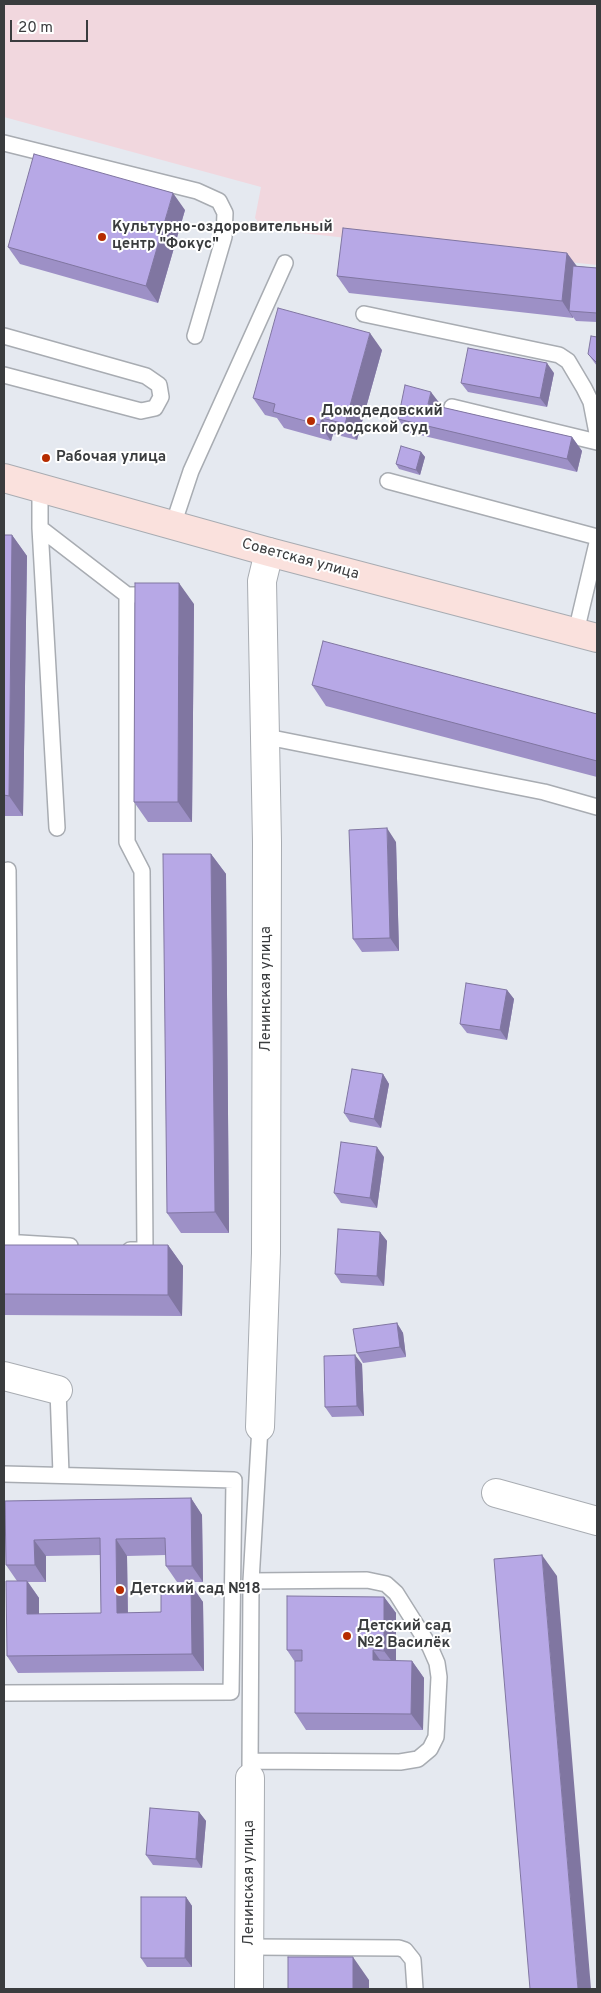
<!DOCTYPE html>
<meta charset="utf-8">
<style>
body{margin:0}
#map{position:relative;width:601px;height:1993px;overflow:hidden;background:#e5e9f0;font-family:Overpass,sans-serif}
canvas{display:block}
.frame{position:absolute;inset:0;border:5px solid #3a3c3e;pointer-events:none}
.scale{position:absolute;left:10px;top:20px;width:78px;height:22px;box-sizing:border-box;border:2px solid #3a3c3e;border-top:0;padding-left:6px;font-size:15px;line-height:18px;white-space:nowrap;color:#3a3c3e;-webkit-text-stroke:4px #fff;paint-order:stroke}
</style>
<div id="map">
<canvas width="601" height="1993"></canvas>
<div class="frame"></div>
<div class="scale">20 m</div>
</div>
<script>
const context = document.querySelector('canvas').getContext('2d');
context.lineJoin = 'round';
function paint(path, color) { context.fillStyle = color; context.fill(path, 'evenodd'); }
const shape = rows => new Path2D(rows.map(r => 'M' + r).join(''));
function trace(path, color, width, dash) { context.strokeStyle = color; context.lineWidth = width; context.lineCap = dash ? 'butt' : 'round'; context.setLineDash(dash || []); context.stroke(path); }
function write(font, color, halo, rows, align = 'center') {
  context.font = font + ' Overpass,sans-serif'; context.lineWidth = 4; context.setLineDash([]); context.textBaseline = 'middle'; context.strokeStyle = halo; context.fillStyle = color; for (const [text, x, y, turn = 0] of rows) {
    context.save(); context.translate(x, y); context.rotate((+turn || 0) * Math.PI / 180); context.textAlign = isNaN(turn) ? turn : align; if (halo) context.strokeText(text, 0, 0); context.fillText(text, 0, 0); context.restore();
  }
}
paint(shape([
 [4,4,597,4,597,265,264,229,255,218,261,187,4,117]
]), '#f1d7de');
const service = shape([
 [4,143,197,191,219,201,225,213,224,237,195,336],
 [364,314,559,355,568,361,584,388,591,402,597,433],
 [4,336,146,376,159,385,161,397,155,408,141,411,4,375],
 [452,407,597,442],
 [388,481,597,537],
 [40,488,40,528,127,595,136,595],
 [173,525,191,471,285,263],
 [40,528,57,828],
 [127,595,127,842,142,871,145,1250,130,1250],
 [576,632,597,543],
 [267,737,544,792,597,807],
 [8,870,11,1242],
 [4,1242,70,1246],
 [58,1390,61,1474],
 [4,1474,234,1480,231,1692,4,1693],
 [251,1761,400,1762,418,1759,430,1749,436,1737,439,1677,437,1663,430,1647,396,1593,386,1584,367,1580,251,1581],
 [250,1770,251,1581,260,1427],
 [250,1947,399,1948,405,1950,413,1960,415,1989]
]);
const minor = shape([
 [4,1376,58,1390],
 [260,1427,266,1253,267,842,262,581,269,552],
 [496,1493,597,1521],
 [249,1989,250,1778]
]);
const secondary = shape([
 [4,478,269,552,597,638]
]);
trace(service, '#a8acb2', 18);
trace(minor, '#a8acb2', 30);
trace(secondary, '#a8acb2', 30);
trace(service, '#fff', 15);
trace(minor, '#fff', 28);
trace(secondary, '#fae1dd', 28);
paint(shape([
 [185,210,158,303,20,264,8,247],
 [567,253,576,266,597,268,597,322,576,321,573,317,573,318,349,293,337,276],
 [597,337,597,366,588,354],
 [382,350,357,440,333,434,331,441,284,428,277,418,265,415,253,398],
 [554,373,547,407,468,392,461,383],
 [441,405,441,407,572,437,582,451,577,472,407,432,398,419],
 [421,452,425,457,420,475,399,469,396,464],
 [4,535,12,535,27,556,23,816,4,816],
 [194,604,192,822,148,822,134,802],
 [312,685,597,714,597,777,326,706],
 [396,842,399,951,362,952,353,939],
 [211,854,226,874,229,1233,181,1233,167,1213],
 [507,990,514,999,507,1040,467,1033,460,1024],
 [383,1074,389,1084,381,1128,350,1122,344,1113],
 [384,1157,377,1208,341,1203,334,1193],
 [380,1232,387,1241,384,1286,341,1283,335,1274],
 [4,1245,168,1245,183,1266,182,1316,4,1315],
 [397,1323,403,1333,406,1357,363,1363,357,1353],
 [362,1364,364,1416,332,1417,325,1407],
 [191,1498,202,1515,203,1582,177,1582,166,1566,166,1555,127,1556,128,1613,161,1612,191,1585,203,1602,204,1671,18,1673,7,1656,17,1581,6,1565,5,1501],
 [100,1555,101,1613,39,1614,39,1598,28,1582,46,1582,46,1556],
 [384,1597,396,1613,396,1661,412,1661,424,1678,423,1730,306,1730,295,1713,295,1662,287,1650],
 [199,1812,206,1821,202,1868,153,1865,146,1855],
 [186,1897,192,1906,192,1967,147,1967,141,1958]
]), '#9d90c6');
paint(shape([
 [173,193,185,210,158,303,146,286],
 [567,253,579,269,569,311,573,317,573,318,562,301],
 [370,333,382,350,357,440,345,424],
 [547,363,554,373,547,407,540,398],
 [431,392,441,405,438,418,428,404],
 [322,418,333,434,331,441,320,425],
 [572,437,582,451,577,472,567,459],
 [421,452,425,457,420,475,416,470],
 [12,535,27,556,23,816,9,796],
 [179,583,194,604,192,822,178,802],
 [387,828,396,842,399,951,390,938],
 [211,854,226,874,229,1233,215,1212],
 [507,990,514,999,507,1040,500,1030],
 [383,1074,389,1084,381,1128,374,1119],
 [377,1147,384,1157,377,1208,370,1198],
 [380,1232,387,1241,384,1286,377,1276],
 [168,1245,183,1266,182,1316,168,1295],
 [397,1323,403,1333,406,1357,400,1347],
 [355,1355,362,1364,364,1416,357,1406],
 [191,1498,202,1515,203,1582,192,1566],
 [116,1539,127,1556,128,1629,117,1613],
 [34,1540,46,1556,46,1582,35,1565],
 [542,1555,557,1576,591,1989,578,1989],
 [27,1581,39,1598,39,1630,27,1614],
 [191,1585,203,1602,204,1671,192,1654],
 [384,1597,396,1613,396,1667,384,1651],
 [373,1650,385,1667,373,1660],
 [412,1661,424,1678,423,1730,411,1714],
 [199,1812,206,1821,202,1868,196,1859],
 [186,1897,192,1906,192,1967,185,1958],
 [353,1957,369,1980,369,1989,353,1989]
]), '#8076a1');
const building = shape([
 [34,154,173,193,146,286,8,247,34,154],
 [343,228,567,253,562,301,337,276,343,228],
 [573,266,597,268,597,313,569,311,573,266],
 [278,308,370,333,345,424,322,418,320,425,273,412,275,404,253,398,278,308],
 [591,336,597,337,597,363,588,354,591,336],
 [468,348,547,363,540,398,461,383,468,348],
 [405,385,431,392,428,404,572,437,567,459,398,419,405,385],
 [401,446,421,452,416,470,396,464,401,446],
 [4,535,12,535,9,796,4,795,4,535],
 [135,583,179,583,178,802,134,802,135,583],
 [323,641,597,714,597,761,312,685,323,641],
 [387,828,390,938,353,939,349,830,387,828],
 [163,854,211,854,215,1212,167,1213,163,854],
 [466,983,507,990,500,1030,460,1024,466,983],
 [352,1069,383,1074,374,1119,344,1113,352,1069],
 [341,1142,377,1147,370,1198,334,1193,341,1142],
 [338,1229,380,1232,377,1276,335,1274,338,1229],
 [4,1245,168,1245,168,1295,4,1294,4,1245],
 [397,1323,400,1347,357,1353,353,1329,397,1323],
 [355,1355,357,1406,325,1407,324,1356,355,1355],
 [191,1498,192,1566,166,1566,165,1538,116,1539,117,1613,161,1612,161,1586,191,1585,192,1654,7,1656,6,1581,27,1581,27,1614,101,1613,100,1538,34,1540,35,1565,6,1565,5,1501,191,1498],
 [542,1555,578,1989,530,1989,494,1559,542,1555],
 [287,1596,384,1597,384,1651,373,1650,373,1660,412,1661,411,1714,295,1713,295,1661,302,1661,302,1650,287,1650,287,1596],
 [150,1808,199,1812,196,1859,146,1855,150,1808],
 [141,1897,186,1897,185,1958,141,1958,141,1897],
 [288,1957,353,1957,353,1989,288,1989,288,1957]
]);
paint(building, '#b7a8e6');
trace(building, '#8076a1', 1);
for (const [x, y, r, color] of [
 [102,237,5,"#b62c00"],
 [311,421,5,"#b62c00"],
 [46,458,5,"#b62c00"],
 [120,1590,5,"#b62c00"],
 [347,1636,5,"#b62c00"]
]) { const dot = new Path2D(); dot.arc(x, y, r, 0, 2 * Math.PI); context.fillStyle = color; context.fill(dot); trace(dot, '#fff', 2); }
write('bold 15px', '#3a3c3e', '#fff', [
 ["Культурно-оздоровительный",112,228],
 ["центр \"Фокус\"",112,245],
 ["Домодедовский",321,412],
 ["городской суд",321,429],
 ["Рабочая улица",56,458],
 ["Детский сад №18",130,1590],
 ["Детский сад",357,1627],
 ["№2 Василёк",357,1644]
], 'left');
write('15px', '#3a3c3e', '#fff', [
 ["Советская улица",300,560,15],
 ["Ленинская улица",267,989,-90],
 ["Ленинская улица",250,1883,-90]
]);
</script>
